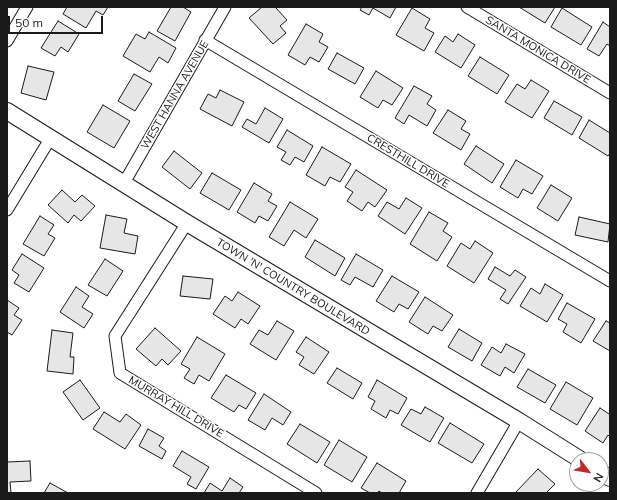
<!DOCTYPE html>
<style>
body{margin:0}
#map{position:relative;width:617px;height:500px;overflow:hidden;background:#fff;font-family:Mulish,sans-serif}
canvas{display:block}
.frame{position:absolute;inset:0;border:8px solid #1a1a1a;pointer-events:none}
.north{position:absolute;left:569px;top:452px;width:40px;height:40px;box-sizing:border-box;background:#fff;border:1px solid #a3a3a3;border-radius:50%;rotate:121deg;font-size:11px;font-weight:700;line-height:16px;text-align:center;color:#1a1a1a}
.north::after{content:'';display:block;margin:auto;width:14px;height:18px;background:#c62828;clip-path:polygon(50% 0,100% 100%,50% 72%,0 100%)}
.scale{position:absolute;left:8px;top:16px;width:95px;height:18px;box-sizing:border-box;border:2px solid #1a1a1a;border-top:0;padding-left:5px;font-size:12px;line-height:14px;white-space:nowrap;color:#1a1a1a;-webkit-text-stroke:3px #fff;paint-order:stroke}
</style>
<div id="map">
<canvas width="617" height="500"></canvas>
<div class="frame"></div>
<div class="north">N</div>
<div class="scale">50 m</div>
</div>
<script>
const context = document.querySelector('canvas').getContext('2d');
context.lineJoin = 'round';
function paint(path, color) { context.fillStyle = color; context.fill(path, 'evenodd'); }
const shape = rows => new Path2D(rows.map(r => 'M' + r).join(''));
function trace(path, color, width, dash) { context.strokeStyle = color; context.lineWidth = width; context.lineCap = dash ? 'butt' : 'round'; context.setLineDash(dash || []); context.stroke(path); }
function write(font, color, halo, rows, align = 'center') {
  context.font = font + ' Mulish,sans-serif'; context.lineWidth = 3; context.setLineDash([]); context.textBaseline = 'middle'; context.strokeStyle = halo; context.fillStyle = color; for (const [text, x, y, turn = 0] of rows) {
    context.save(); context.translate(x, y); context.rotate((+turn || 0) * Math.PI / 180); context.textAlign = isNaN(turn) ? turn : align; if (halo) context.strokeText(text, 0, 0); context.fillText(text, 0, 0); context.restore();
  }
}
const building = shape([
 [67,7,108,7,103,15,96,11,86,28,63,14,67,7],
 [171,7,183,7,191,12,175,41,157,31,171,7],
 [262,7,275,7,287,20,280,26,286,33,273,44,249,18,262,7],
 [362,7,396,7,390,18,373,8,369,15,360,10,362,7],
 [519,7,555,7,545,23,519,7],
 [412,8,430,19,425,28,434,33,424,51,396,35,412,8],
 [562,8,592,27,581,45,551,27,562,8],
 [58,21,79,34,68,52,61,47,55,56,41,48,58,21],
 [603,22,610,27,610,46,607,44,599,56,587,49,603,22],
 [306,24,323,34,319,42,328,47,319,62,310,57,305,65,288,55,306,24],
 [149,32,176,48,168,63,159,57,150,72,123,56,136,34,145,39,149,32],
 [458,34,475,45,461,68,435,52,445,36,453,42,458,34],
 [337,53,364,68,355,84,328,69,337,53],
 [480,57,509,75,497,94,468,76,480,57],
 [28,66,54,72,46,100,21,93,28,66],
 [376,71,403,88,392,105,383,100,378,108,360,97,376,71],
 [134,74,152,84,135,111,118,101,134,74],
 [531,80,549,91,532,118,505,102,517,84,525,89,531,80],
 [414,86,432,96,427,104,436,110,427,126,409,115,404,124,395,118,414,86],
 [220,90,244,102,232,126,200,109,208,94,216,98,220,90],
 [554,101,582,117,572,135,544,118,554,101],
 [103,105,130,121,114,148,87,132,103,105],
 [265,108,283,119,269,143,242,127,247,119,256,124,265,108],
 [448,110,466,121,461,129,470,134,461,150,433,133,448,110],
 [589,120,610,133,610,153,608,156,579,138,589,120],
 [287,130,313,146,304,162,295,157,290,165,281,160,286,152,277,147,287,130],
 [476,146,504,164,492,183,464,164,476,146],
 [322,147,351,164,340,182,330,177,325,186,306,175,322,147],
 [174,151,202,173,190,189,162,167,174,151],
 [516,160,543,176,532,194,523,189,518,198,500,187,516,160],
 [356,170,387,190,375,207,368,202,362,211,347,201,353,192,345,187,356,170],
 [212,173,241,190,229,210,200,193,212,173],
 [254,183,272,194,268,201,277,206,268,221,259,216,255,223,237,212,254,183],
 [551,185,572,198,558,221,537,208,551,185],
 [62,190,75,202,82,195,95,206,81,221,74,215,68,223,48,205,62,190],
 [406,198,422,208,405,234,378,216,387,202,399,209,406,198],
 [290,202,318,219,306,238,294,230,284,246,269,237,290,202],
 [429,212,448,223,443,231,452,237,437,261,410,244,429,212],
 [106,215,127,219,124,233,138,236,135,254,100,248,106,215],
 [40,216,54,225,48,234,55,238,44,256,23,244,40,216],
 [579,217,610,224,608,242,575,235,579,217],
 [315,240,345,258,335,276,305,257,315,240],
 [475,241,493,253,474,283,447,266,461,243,470,249,475,241],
 [22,254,44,268,29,292,14,283,19,275,12,270,22,254],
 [356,254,383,270,373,287,355,277,350,285,341,280,356,254],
 [105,259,123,271,107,296,88,285,105,259],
 [495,267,510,276,515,270,526,277,508,304,500,299,506,290,488,279,495,267],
 [183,276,213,279,210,299,180,296,183,276],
 [392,276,419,292,408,309,399,304,394,312,376,301,392,276],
 [545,284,563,295,547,322,520,306,531,288,540,294,545,284],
 [76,287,89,296,82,307,93,314,84,328,60,312,76,287],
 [238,292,260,306,248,324,241,319,235,328,213,314,225,296,232,301,238,292],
 [425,297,453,315,442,331,433,326,428,334,409,322,425,297],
 [7,300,19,308,14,315,22,320,12,335,7,332,7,300],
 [567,303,595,319,581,343,563,332,567,324,558,319,567,303],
 [277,321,294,331,276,360,250,344,259,330,268,335,277,321],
 [606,321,610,323,610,351,593,341,606,321],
 [155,328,181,351,168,365,162,359,156,366,136,349,155,328],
 [459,329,482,343,472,361,448,347,459,329],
 [52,330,73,333,70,357,74,357,73,374,47,371,52,330],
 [197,337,225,354,209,381,199,375,194,384,184,378,190,369,181,364,197,337],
 [306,337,329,352,314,374,299,365,304,357,296,352,306,337],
 [506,344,525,354,514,373,505,367,500,376,481,365,492,347,501,353,506,344],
 [337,368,362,383,353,399,327,383,337,368],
 [528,369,556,385,545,403,517,387,528,369],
 [226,375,256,393,246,409,239,405,234,412,211,398,226,375],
 [80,380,100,408,83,420,63,392,80,380],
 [377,380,407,398,398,414,390,410,386,418,371,409,375,401,368,397,377,380],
 [566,382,593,398,577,425,550,409,566,382],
 [264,394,291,412,283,425,272,418,265,430,248,420,264,394],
 [425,407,444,418,430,442,401,425,411,409,421,414,425,407],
 [600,408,609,414,610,413,610,437,608,435,603,443,585,431,600,408],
 [104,412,120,422,126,414,141,425,125,449,93,429,104,412],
 [450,423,484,444,472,463,438,443,450,423],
 [300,424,330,442,317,463,287,444,300,424],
 [148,429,164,438,159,446,166,451,162,459,139,446,148,429],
 [339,440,367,457,352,482,324,465,339,440],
 [182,451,209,467,196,489,187,484,191,477,173,466,182,451],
 [30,461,31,481,10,482,11,493,7,493,7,462,30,461],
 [377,463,406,481,399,493,382,493,379,491,377,493,370,493,361,488,377,463],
 [538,469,555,484,546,493,515,493,538,469],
 [230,478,243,487,239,493,204,493,210,483,222,491,230,478],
 [50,483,68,493,44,493,50,483]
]);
paint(building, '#e6e6e6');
trace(building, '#1a1a1a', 1);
const street = shape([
 [467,7,610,93],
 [205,40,610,281],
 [7,41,27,7],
 [124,183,225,7],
 [7,210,50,139],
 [187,223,115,336,120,373,316,493],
 [477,493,519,421]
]);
const secondary = shape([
 [7,111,187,223,519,421,581,460],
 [601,473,610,478]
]);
trace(street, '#1a1a1a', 13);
trace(secondary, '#1a1a1a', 18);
trace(street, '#fff', 11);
trace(secondary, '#fff', 16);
write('11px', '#1a1a1a', '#fff', [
 ["SANTA MONICA DRIVE",538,50,31],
 ["WEST HANNA AVENUE",175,95,-60],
 ["CRESTHILL DRIVE",408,161,31],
 ["TOWN 'N' COUNTRY BOULEVARD",293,287,31],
 ["MURRAY HILL DRIVE",176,407,31]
]);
</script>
